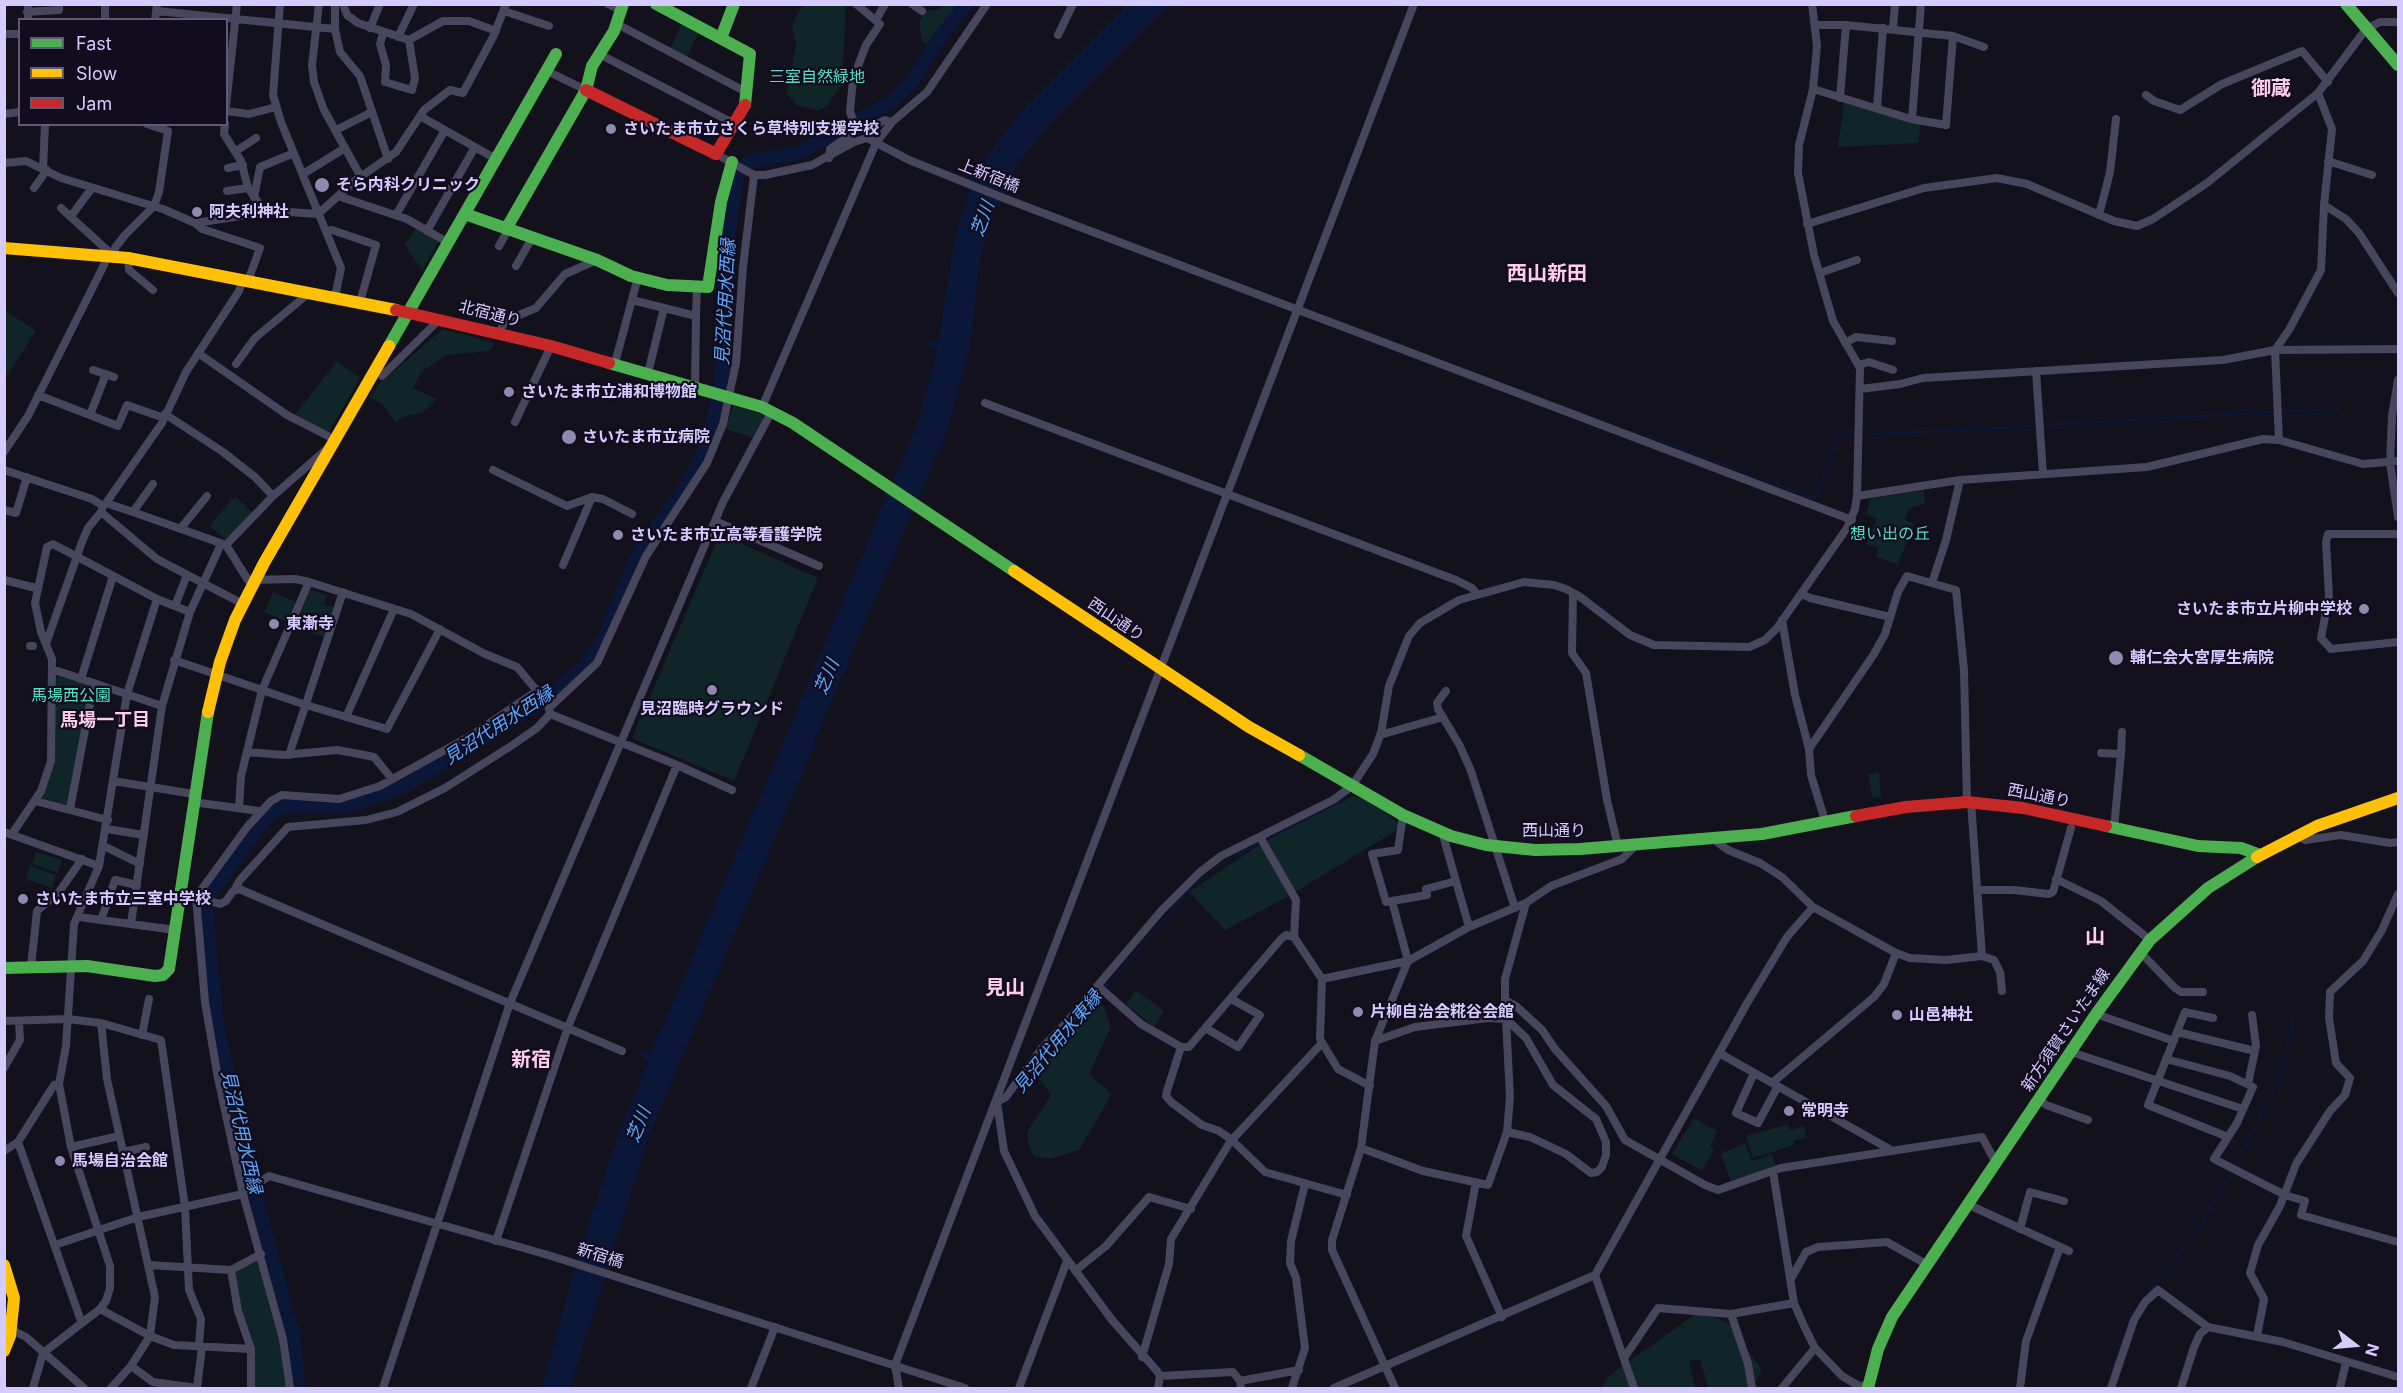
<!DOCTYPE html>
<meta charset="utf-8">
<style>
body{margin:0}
#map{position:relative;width:2403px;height:1393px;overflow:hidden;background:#13111b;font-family:Inter,sans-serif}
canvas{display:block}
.frame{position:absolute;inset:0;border:6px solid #d5cbfe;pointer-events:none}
.legend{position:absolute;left:18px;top:18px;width:210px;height:108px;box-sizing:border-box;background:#110d1f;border:2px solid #5f5978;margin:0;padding:8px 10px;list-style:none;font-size:18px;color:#d5cbfe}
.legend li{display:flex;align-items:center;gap:12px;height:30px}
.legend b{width:30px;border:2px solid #5f5978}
.north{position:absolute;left:2325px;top:1315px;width:60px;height:60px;-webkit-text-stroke:4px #110d1f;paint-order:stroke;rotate:106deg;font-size:16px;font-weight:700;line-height:24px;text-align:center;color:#d5cbfe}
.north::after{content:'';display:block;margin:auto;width:21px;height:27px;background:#d5cbfe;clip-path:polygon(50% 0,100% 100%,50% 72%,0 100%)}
</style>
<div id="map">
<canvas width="2403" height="1393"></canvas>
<div class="frame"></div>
<ul class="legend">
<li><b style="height:8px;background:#4caf50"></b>Fast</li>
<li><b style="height:8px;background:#ffc107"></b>Slow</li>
<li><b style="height:8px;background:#c62828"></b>Jam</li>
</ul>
<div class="north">N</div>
</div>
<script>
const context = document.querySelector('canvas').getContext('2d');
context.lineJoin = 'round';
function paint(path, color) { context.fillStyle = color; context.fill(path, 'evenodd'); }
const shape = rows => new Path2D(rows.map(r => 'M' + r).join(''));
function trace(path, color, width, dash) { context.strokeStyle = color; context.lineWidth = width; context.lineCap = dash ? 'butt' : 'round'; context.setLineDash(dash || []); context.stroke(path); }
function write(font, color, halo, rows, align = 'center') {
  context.font = font + ' Inter,"Noto Sans JP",sans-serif'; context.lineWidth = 4.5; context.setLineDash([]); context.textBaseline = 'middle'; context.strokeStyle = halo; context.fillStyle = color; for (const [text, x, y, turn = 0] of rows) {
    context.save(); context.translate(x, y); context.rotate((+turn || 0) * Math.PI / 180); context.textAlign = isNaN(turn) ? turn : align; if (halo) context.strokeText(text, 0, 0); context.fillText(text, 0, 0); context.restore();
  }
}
paint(shape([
 [804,4,846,5,842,85,827,106,818,111,797,105,786,93,796,46,792,24],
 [944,5,971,5,954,29,935,51,922,41,919,23,925,11,939,9],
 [684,19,701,28,685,60,669,52],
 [1844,102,1920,124,1919,143,1838,147],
 [416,228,439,241,422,270,405,245],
 [6,311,36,331,7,375,4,373],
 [443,329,495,343,489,351,447,355,421,372,413,388,437,399,421,414,406,415,396,423,381,403,369,398,378,385],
 [337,361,360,378,329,432,294,416],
 [733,405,764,415,755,439,726,429],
 [1924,490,1925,504,1909,508,1905,520,1914,524,1898,564,1876,557,1878,548,1866,544,1877,519,1866,514,1870,499],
 [235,496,252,512,227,540,209,526],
 [720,534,818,578,734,781,632,738],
 [310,590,327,595,324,604,334,607,324,637,294,627],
 [273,592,296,602,287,622,264,612],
 [57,674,88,684,90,687,68,804,64,805,42,799,40,796,48,782],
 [1879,772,1881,797,1873,798,1868,774],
 [1353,796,1375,804,1402,827,1289,896,1225,930,1189,892,1267,840],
 [36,852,62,860,58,873,32,864],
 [30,866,56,875,52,888,26,879],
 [1136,990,1164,1011,1154,1027,1126,1004],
 [1099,994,1111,1027,1089,1074,1112,1094,1079,1150,1050,1159,1034,1156,1029,1145,1027,1132,1051,1095,1036,1075],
 [1694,1118,1717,1131,1710,1147,1714,1150,1702,1171,1672,1154],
 [1788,1124,1790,1130,1804,1126,1806,1137,1793,1141,1794,1145,1753,1158,1746,1136],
 [1745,1143,1752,1161,1772,1154,1776,1166,1731,1182,1721,1154],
 [258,1258,279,1331,288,1388,254,1388,254,1347,242,1313,234,1272],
 [1701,1310,1731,1325,1762,1371,1753,1385,1748,1388,1708,1388,1700,1359,1689,1361,1695,1388,1601,1388,1611,1374]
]), '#102527');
paint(shape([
 [1127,5,1170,5,1044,131,1021,160,1009,180,1010,184,1003,192,999,207,995,208,980,261,969,353,946,434,813,745,823,750,822,752,813,749,650,1133,570,1388,542,1388,573,1273,613,1149,648,1061,639,1055,641,1051,650,1053,673,1003,918,422,937,349,929,346,930,342,938,342,955,237,972,181,967,179,968,177,974,178,993,147,1021,111]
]), '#0a1739');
trace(shape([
 [2280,412,2340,409],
 [2043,425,2274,412],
 [1645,435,1815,499,1840,431,1855,435],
 [1860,435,2037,426],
 [1105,988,1193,886,1223,862,1344,800],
 [1027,1075,1101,992],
 [1003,1116,1013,1094],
 [2237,1166,2273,1092,2291,1032,2291,1015],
 [1026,1189,1060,1242],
 [1097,1293,1117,1319],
 [1148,1355,1162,1369,1162,1374],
 [2112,1372,2132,1314,2192,1237,2233,1171]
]), '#0a1739', 2);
trace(shape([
 [299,1388,293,1334,247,1165,218,1028,210,959,207,905,209,895,270,813,285,806,348,806,401,788,534,707,585,667,603,640,637,556,687,484,702,456,712,428,722,375,724,271,737,174,751,161,795,154,808,148,891,102,911,83,939,39,966,4]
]), '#0a1739', 14);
trace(shape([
 [28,4,28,20],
 [280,4,273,95,281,122,341,268,335,297],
 [319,4,312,65,314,82,324,110,361,177],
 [335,4,335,29,340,52,360,76,388,159],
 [343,4,347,15,358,23,409,40,443,21,469,21,496,31],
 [608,4,620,10],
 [856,4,880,24,866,45,853,79,850,112,857,130],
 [912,4,922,11],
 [157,11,335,29],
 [504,11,549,26],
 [27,12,59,10,59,4],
 [105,20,105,4],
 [155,20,157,4],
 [876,20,885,4],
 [617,24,748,93],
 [370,28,380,4],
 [1893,29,1895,4],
 [383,33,380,44,386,65,385,82,412,90,415,78,409,40],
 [4,34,20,34],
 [1058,35,1073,4],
 [1953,36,1984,47],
 [398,37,414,4],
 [601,55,733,123],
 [547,71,586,90],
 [1813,89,1911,119,1946,125,1953,36,1846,25,1816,25],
 [2146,95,2154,101,2180,110,2222,84,2302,51,2328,82],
 [1840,98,1846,25],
 [226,106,237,4],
 [1877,108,1883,28],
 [226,111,249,114,276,107],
 [4,114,20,112],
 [420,116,496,159],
 [1912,119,1921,4],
 [225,124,224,134,241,161,248,188,265,212],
 [336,130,372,112],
 [236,151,256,138],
 [716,154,754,175,765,175,812,165,854,142,867,138,909,160,1006,199,1852,520],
 [829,158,830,149,863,126,866,129,885,120,892,122],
 [2328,161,2372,175],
 [4,163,26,161,61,178,163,209,195,223,274,211,318,214,356,180,396,152,424,110,450,90,463,93,493,37,506,4],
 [228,168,243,165],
 [43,169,45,124],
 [303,174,345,148],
 [34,188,47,170],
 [227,191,248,188],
 [338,196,407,219,449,243],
 [254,197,260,167,294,153],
 [2324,205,2346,219,2359,233,2398,293],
 [396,215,445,130],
 [2099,215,2110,172,2116,119],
 [71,216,92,188],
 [195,223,202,229,260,248,248,281],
 [1807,224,1924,188,1997,178,2027,184,2114,221,2137,226,2153,219,2207,183,2318,93,2366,29,2380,22,2398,22],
 [326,231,332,230,376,245,360,302],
 [427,231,475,147],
 [499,246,508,230],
 [114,256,115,248,125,235,154,206,159,192,168,131,147,124],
 [128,258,129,270,153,290],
 [516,266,532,238],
 [1820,273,1857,260],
 [632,300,696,316,695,387],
 [696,316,697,286],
 [499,333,505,321,536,308,565,274,597,260],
 [1845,343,1856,337,1892,341],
 [198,353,287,415,328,436],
 [615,363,638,277],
 [236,364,255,338,309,293],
 [1859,365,1869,362,1893,370],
 [93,370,114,377],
 [2036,371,2043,474],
 [648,373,664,308],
 [382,376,440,319],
 [2398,380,2392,416,2390,463,2398,517],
 [1861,389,1900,384,1923,378,2223,360,2275,350,2398,349],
 [38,395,118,426,127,405,164,418],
 [985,403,1456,580,1472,588,1476,593],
 [762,407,876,143,892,122,927,92,987,4],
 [165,414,223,452,255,477,273,496],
 [90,415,106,374],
 [515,422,551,346],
 [2279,440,2275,350,2289,330,2321,270,2324,205,2332,129,2318,93],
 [4,452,28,416,104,265,107,255,107,250,61,208],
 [4,470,92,499,103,506,106,503,133,512,226,545,248,580,295,579,309,582,411,614,485,654,517,667,548,704,550,714,677,765,732,790],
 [493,470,567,506,592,497],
 [1857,496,1960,480,2147,467,2263,439,2279,440,2363,464,2398,461],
 [106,503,162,423,186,372,239,291,243,280],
 [103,506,101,512,157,559,243,604],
 [4,510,16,513,27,477],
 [133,512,153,484],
 [715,521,819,566],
 [181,528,207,496],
 [2398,534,2328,534,2326,542,2329,596,2321,638,2331,649,2398,642],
 [226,545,273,496,328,448],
 [563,565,592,497,603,499,632,514],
 [4,580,36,588],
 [1932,583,1946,540,1960,480],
 [1573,593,1572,653,1586,673,1607,800,1618,846],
 [1802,594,1810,598,1890,617],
 [175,606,187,575],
 [1782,620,1795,695,1809,749,1811,775,1826,824],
 [47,641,82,542,88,528,101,512],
 [30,646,33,646],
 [174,660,306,705,387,729,440,629],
 [52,669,162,706],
 [81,679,113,576],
 [1446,691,1437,703,1438,709,1460,746,1471,771,1515,908],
 [550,707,597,663,646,556,707,463,723,424,736,363,743,267,754,175],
 [346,717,394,609],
 [1380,735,1443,717],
 [1809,749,1874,654,1885,634,1898,592,1907,576,1956,590,1964,670,1967,802],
 [247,752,284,755,337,750,354,753,374,757,392,779],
 [2101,753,2121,754,2114,828],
 [2121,754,2122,732],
 [289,755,343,592],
 [113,781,194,794],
 [35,801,108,820],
 [193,802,259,811],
 [1971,802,1982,956],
 [239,808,241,776,262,690,309,582],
 [70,809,94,683],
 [107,829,144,835],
 [4,832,99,866,74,924,66,1046,59,1084,71,1147,110,1266,110,1288,106,1301,100,1309,43,1353,33,1388],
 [1442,832,1469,927],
 [12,834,41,791,51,761,52,659,41,632,35,603,47,547,53,544,157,599,190,612],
 [2295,835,2305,840,2341,835,2390,843,2398,842],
 [1260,837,1296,900,1294,937,1322,979,1320,1039,1338,1069,1370,1086],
 [1712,838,1728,850,1760,863,1782,877,1813,907,1896,953,1910,958,1946,960,1982,956,1994,960,2000,972,2002,991],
 [104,846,140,864],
 [99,866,127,694,157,599],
 [2056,879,2101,901,2150,940],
 [235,889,240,880,288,827,366,820,397,812,445,788,511,746,537,728,550,714],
 [1977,890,2014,890,2049,894,2053,892,2071,828],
 [180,893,220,904,226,901,233,891,239,889,622,1051],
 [1392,901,1427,895,1426,889,1456,881],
 [1526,903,1505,979,1505,1000,1516,1006,1542,1030,1555,1049,1606,1106,1625,1140,1705,1185,1718,1190,1781,1168,1982,1137,1996,1163],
 [79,917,175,930],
 [101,920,115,880,137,885],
 [131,924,162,706,190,612,221,544],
 [2140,952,2175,988,2181,992,2203,992],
 [31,966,37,911,59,892,82,859],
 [1322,979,1408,961,1469,927,1526,903,1551,886,1622,859,1637,844],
 [1098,986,1141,1024,1181,1047,1189,1047,1281,939,1286,935,1294,937],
 [2096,1014,2174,1041],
 [2213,1018,2185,1012,2148,1105,2228,1137],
 [4,1021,68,1019,101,1023,161,1040,185,1207,189,1290,201,1319,199,1346],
 [101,1023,107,1079,155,1297,150,1336,131,1366,111,1388],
 [1207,1029,1238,1047,1260,1015,1231,999],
 [2177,1032,2255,1051],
 [142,1035,149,999],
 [1375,1041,1415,1027,1488,1018,1506,1019,1526,1038,1553,1085,1596,1119,1606,1142,1606,1155,1602,1167,1597,1172,1591,1173,1566,1154,1530,1137,1507,1132],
 [1181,1047,1167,1091,1166,1096,1171,1102,1202,1125,1219,1131,1232,1140,1265,1172,1347,1195],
 [2071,1052,2243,1109],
 [1719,1053,1891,1150],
 [2166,1059,2230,1076,2253,1087,2237,1123,2214,1159,2285,1195,2305,1201,2301,1215,2398,1242],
 [4,1068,20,1040,19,1021],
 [1754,1073,1736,1113,1758,1123,1778,1086],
 [1772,1083,1874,997,1884,984,1896,953],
 [2248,1084,2256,1046,2252,1015],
 [2039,1098,2046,1105,2088,1120],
 [18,1142,81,1321],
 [71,1147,119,1136],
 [1361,1148,1423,1171,1488,1185,1507,1132,1510,1097,1505,1000],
 [4,1151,18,1142,54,1085,59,1084],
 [123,1152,146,1147],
 [1773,1172,1794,1303,1804,1326,1815,1348,1842,1376,1859,1386,1868,1385],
 [1476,1182,1466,1236,1502,1317],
 [1967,1204,2069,1251],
 [2020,1229,2030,1192,2064,1201],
 [496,1241,568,1027,677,765],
 [55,1245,138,1217,243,1194,269,1176,548,1255,965,1388],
 [149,1265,231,1270,238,1311,251,1349,251,1388],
 [231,1270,261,1254],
 [1075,1271,1106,1246,1149,1197,1191,1209],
 [1595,1275,1634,1388],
 [1792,1277,1806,1252,1818,1247,1887,1242,1926,1264],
 [100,1309,150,1336,174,1345,251,1349],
 [1731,1314,1748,1364,1752,1388],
 [4,1326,26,1337,84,1388],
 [2257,1336,2264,1299,2250,1273,2258,1245,2280,1206,2296,1164,2330,1111,2345,1095,2348,1085,2350,1078,2336,1063,2329,1018,2330,992,2363,961,2382,930,2398,894],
 [1142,1357,1169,1264,1171,1239,1230,1142,1322,1043],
 [1624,1358,1658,1308,1731,1314,1794,1303],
 [131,1366,153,1382,197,1388],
 [1160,1376,1233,1372,1240,1381,1241,1388],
 [1240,1381,1299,1370],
 [197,1388,202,1347],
 [290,1388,283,1339,243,1194,218,1078,205,1002,196,897,247,827,271,801,282,795,339,799,380,786,472,735,538,690],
 [383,1388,510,1003,723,502,772,411],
 [751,1388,775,1327],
 [899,1388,895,1365,1414,4],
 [1019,1388,1067,1261],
 [1158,1388,1160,1376,1157,1371,1112,1320,1035,1216,1004,1151,997,1102,1006,1097,1042,1048,1064,1025,1162,910,1199,873,1221,856,1333,800,1352,786,1373,754,1381,733,1389,686,1409,636,1420,623,1459,600,1524,582,1554,585,1566,589,1579,596,1630,635,1654,645,1749,647,1765,640,1777,628,1847,528,1855,509,1857,496,1860,368,1833,321,1814,255,1798,173,1799,145,1813,89,1817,46,1812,4],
 [1292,1388,1305,1348,1296,1278,1290,1263,1291,1241,1305,1184],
 [1334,1388,1595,1275,1746,1005,1787,937,1813,907],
 [1395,1388,1332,1250,1332,1240,1361,1148,1375,1041,1408,961,1392,901,1386,902,1372,854,1398,850,1403,815],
 [1782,1388,1815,1348],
 [2020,1388,2026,1341,2060,1247],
 [2111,1388,2134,1320,2145,1302,2158,1290,2208,1327,2283,1342,2398,1377],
 [2181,1388,2194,1347,2200,1334,2208,1327],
 [2340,1388,2346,1362]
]), '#48465c', 8);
trace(shape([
 [656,4,750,54,745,105],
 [2346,4,2398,65],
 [721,38,734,4],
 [465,214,597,260,631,276,667,285,708,287,721,202,732,162],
 [506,229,586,90,592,66,614,31,623,4],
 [389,346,556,54],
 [609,363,762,407,793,423,1014,571],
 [1299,755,1403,815,1451,836,1486,845,1535,850,1580,849,1762,834,1856,816],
 [2106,826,2198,846,2241,848,2260,855],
 [4,968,87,966,155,976,163,975,169,969,208,712],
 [1868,1388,1878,1349,1892,1317,2096,1014,2150,940,2208,888,2257,857]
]), '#4caf50', 12);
trace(shape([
 [4,248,128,258,396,310],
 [1014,571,1249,727,1299,755],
 [208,712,220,662,235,620,264,563,389,346],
 [2257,857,2317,826,2398,798],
 [4,1265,14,1298,10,1336,4,1351]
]), '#ffc107', 12);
trace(shape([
 [586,90,716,154,745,105],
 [396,310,551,346,609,363],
 [1856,816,1906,807,1967,802,2023,808,2106,826]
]), '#c62828', 12);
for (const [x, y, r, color] of [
 [611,129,6,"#918aaf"],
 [322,185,8,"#918aaf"],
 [197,212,6,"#918aaf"],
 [509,392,6,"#918aaf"],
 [569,437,8,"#918aaf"],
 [618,535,6,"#918aaf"],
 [2364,609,6,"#918aaf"],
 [274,624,6,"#918aaf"],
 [2116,658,8,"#918aaf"],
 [712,690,6,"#918aaf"],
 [23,899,6,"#918aaf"],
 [1358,1012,6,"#918aaf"],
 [1897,1015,6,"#918aaf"],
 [1789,1111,6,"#918aaf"],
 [60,1161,6,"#918aaf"]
]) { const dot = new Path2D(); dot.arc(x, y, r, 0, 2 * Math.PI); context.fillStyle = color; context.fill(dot); trace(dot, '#110d1f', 2); }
write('16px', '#59ddc5', '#110d1f', [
 ["三室自然緑地",817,77],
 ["想い出の丘",1890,534],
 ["馬場西公園",71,696]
]);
write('bold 16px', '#d5cbfe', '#110d1f', [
 ["さいたま市立さくら草特別支援学校",623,129],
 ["そら内科クリニック",336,185],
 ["阿夫利神社",209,212],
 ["さいたま市立浦和博物館",521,392],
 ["さいたま市立病院",582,437],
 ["さいたま市立高等看護学院",630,535],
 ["さいたま市立片柳中学校",2352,609,"right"],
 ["東漸寺",286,624],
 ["輔仁会大宮厚生病院",2130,658],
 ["見沼臨時グラウンド",712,709,"center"],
 ["さいたま市立三室中学校",35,899],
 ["片柳自治会糀谷会館",1370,1012],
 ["山邑神社",1909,1015],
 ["常明寺",1801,1111],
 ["馬場自治会館",72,1161]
], 'left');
write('16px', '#d5cbfe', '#110d1f', [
 ["上新宿橋",989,176,22],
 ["北宿通り",490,314,14],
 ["西山通り",1116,620,34],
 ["西山通り",2039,796,11],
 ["西山通り",1554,831],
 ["新方須賀さいたま線",2066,1030,-56],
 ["新宿橋",600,1256,17]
]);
write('italic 18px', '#5ba7fd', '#110d1f', [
 ["芝川",983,219,-70],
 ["見沼代用水西縁",726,302,-87],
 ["芝川",827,677,-67],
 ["見沼代用水西縁",499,726,-33],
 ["見沼代用水東縁",1058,1042,-50],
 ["芝川",639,1125,-68],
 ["見沼代用水西縁",241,1132,77]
]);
write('bold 18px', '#ffcde9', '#110d1f', [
 ["馬場一丁目",105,721]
]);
write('bold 20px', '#ffcde9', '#110d1f', [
 ["御蔵",2271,89],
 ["西山新田",1547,274],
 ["山",2095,937],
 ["見山",1005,988],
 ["新宿",531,1060]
]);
</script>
